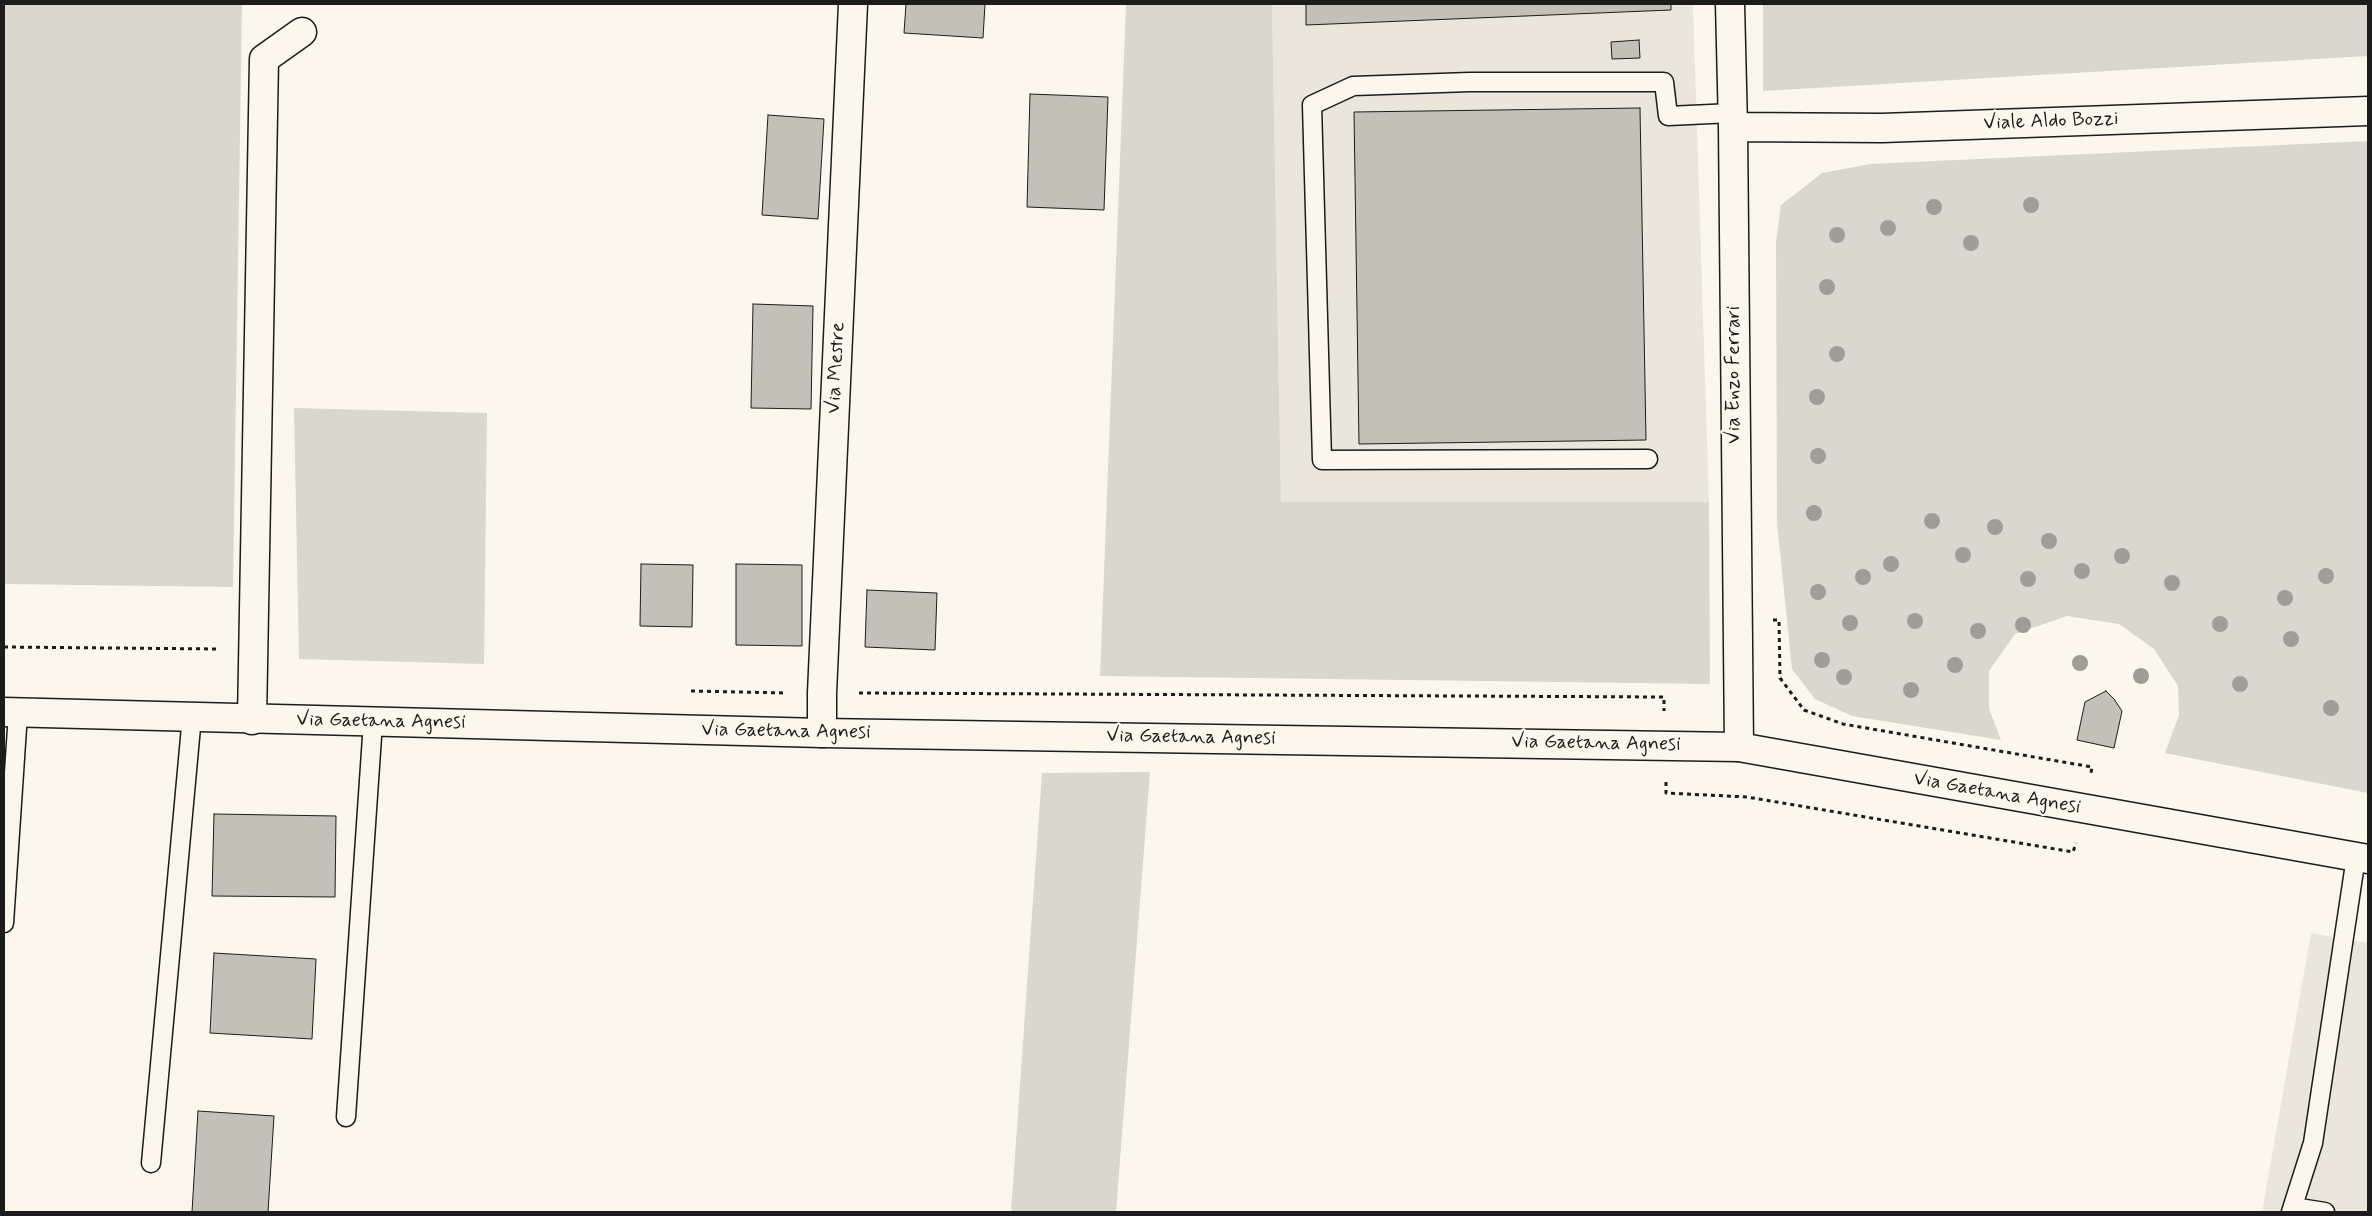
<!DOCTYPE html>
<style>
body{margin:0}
#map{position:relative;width:2372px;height:1216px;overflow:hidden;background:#fbf7ec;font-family:Mynerve,sans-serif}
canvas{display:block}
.frame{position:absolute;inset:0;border:5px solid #1c1c1c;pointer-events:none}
</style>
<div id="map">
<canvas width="2372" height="1216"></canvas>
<div class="frame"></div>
</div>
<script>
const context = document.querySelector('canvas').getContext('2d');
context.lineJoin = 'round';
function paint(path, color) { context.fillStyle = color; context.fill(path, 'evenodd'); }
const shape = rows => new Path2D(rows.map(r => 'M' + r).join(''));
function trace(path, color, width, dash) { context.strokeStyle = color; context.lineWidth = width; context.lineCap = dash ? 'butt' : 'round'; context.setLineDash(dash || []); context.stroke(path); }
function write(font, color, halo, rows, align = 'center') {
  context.font = font + ' Mynerve,sans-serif'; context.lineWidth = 4.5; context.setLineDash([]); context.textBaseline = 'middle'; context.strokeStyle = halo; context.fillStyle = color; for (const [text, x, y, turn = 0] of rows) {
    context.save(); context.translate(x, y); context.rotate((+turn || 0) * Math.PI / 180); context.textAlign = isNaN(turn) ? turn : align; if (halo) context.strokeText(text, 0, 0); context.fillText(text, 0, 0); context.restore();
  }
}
paint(shape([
 [1272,4,1693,4,1709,502,1281,502],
 [2311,933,2368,943,2368,1212,2262,1212]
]), '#eae6dc');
paint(shape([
 [4,4,242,4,233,587,4,584],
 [1126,4,1272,4,1281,502,1709,502,1710,684,1100,676],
 [1763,4,2368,4,2368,56,1763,91],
 [2368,141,2368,793,2165,753,2179,715,2178,686,2154,649,2119,624,2067,616,2015,634,1989,671,1989,709,2001,740,1852,716,1815,699,1792,669,1777,523,1776,242,1781,205,1822,173,1870,164],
 [294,408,487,413,484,664,299,659],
 [1150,772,1116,1212,1011,1212,1042,773]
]), '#dad7ce');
const building = shape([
 [906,4,985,4,983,38,904,33,906,4],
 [1306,4,1671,4,1671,10,1306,25,1306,4],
 [1639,40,1640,58,1612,59,1611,42,1639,40],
 [1030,94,1108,97,1104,210,1027,207,1030,94],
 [1640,108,1646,440,1359,444,1354,112,1640,108],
 [768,115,824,119,818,219,762,215,768,115],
 [753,304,813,306,811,409,751,408,753,304],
 [641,564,693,565,692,627,640,626,641,564],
 [736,564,802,565,802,646,736,645,736,564],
 [867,590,937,593,935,650,865,647,867,590],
 [2106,691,2114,699,2122,711,2114,748,2077,740,2085,702,2106,691],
 [214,814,336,816,335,897,212,896,214,814],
 [214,953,316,959,312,1039,210,1033,214,953],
 [198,1111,274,1116,268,1212,192,1212,198,1111]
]);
paint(building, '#c3c0b8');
trace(building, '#1c1c1c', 1);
const service = shape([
 [1648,459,1322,460,1312,105,1353,86,1470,82,1664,82,1668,116,1732,113],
 [4,923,18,713],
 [346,1117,373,722],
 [151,1163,192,716],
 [2293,1207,2325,1212],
 [2291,1212,2313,1143,2356,857]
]);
const minor = shape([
 [1730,4,1733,127,1739,747],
 [1733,127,1882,128,2368,111],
 [252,720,264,59,302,32],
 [822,733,822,693,853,4]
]);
const tertiary = shape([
 [4,712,822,733,1739,747,2368,859]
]);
trace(service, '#1c1c1c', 21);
trace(minor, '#1c1c1c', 31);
trace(tertiary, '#1c1c1c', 31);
trace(shape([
 [1773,620,1779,620,1780,678,1804,710,1843,724,2092,767,2091,773],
 [4,647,218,649],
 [691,691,787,693],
 [859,693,1664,697,1664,711],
 [1666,782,1666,793,1747,797,2073,852,2076,843]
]), '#1c1c1c', 3, [4, 4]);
trace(service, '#fbf7ec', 18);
trace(minor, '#fbf7ec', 28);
trace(tertiary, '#fbf7ec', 28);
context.fillStyle = '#a09d97';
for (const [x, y] of [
 [2031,205],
 [1934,207],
 [1888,228],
 [1837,235],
 [1971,243],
 [1827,287],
 [1837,354],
 [1817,397],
 [1818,456],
 [1814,513],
 [1932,521],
 [1995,527],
 [2049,541],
 [1963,555],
 [2122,556],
 [1891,564],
 [2082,571],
 [2326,576],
 [1863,577],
 [2028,579],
 [2172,583],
 [1818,592],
 [2285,598],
 [1915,621],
 [1850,623],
 [2220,624],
 [2023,625],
 [1978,631],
 [2291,639],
 [1822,660],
 [2080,663],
 [1955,665],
 [2141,676],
 [1844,677],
 [2240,684],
 [1911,690],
 [2331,708]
]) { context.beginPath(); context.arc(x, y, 8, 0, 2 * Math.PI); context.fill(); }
write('20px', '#1c1c1c', '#fbf7ec', [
 ["Viale Aldo Bozzi",2051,122,-2],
 ["Via Mestre",837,368,-87],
 ["Via Enzo Ferrari",1735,375,-90],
 ["Via Gaetana Agnesi",381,722,1],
 ["Via Gaetana Agnesi",786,732,1],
 ["Via Gaetana Agnesi",1191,738,1],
 ["Via Gaetana Agnesi",1596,744,1],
 ["Via Gaetana Agnesi",1997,794,10]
]);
</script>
